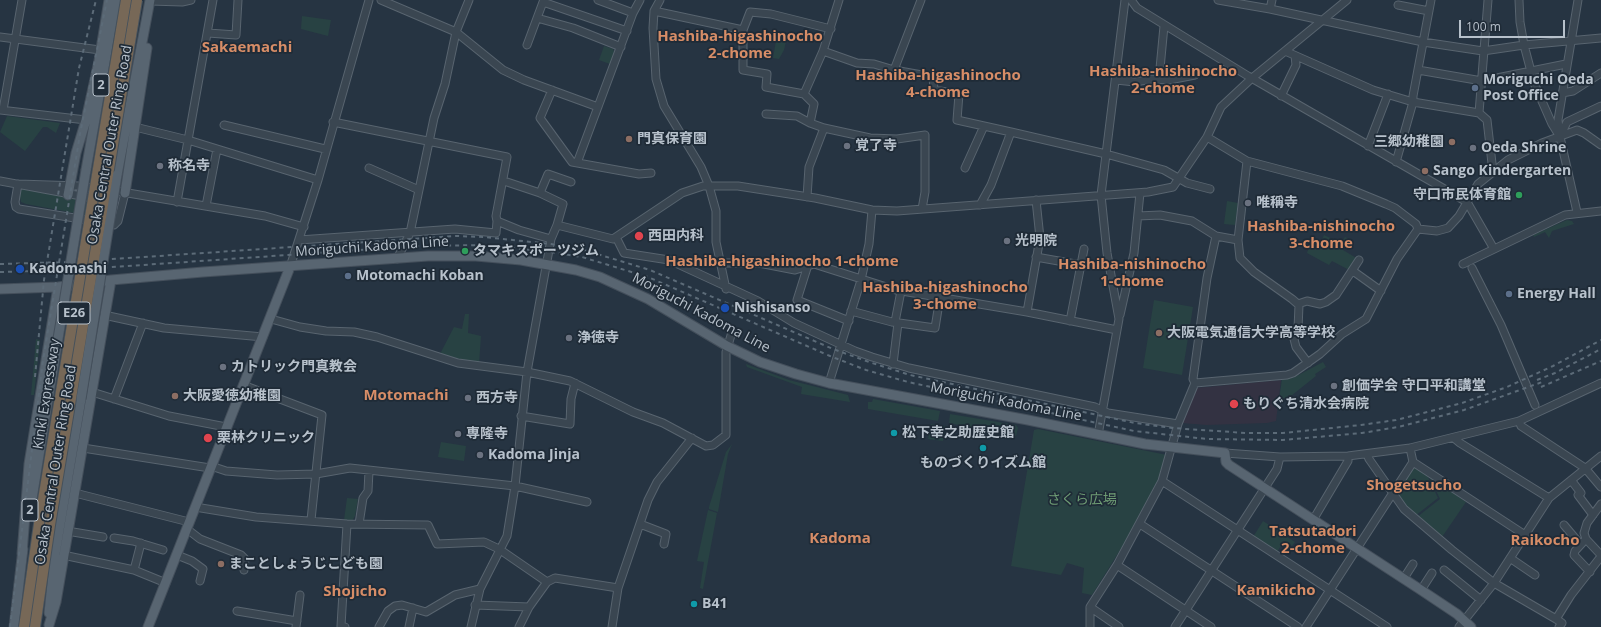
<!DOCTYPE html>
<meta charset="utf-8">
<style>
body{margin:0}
#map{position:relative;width:1601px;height:627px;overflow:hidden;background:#263442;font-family:"Open Sans",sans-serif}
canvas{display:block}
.scale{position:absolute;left:1459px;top:20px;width:106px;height:18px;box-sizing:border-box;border:2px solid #b7c1cb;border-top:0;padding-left:5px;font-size:12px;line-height:14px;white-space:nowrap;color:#b7c1cb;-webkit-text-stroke:3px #1f2b37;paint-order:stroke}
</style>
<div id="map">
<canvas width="1601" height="627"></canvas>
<div class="scale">100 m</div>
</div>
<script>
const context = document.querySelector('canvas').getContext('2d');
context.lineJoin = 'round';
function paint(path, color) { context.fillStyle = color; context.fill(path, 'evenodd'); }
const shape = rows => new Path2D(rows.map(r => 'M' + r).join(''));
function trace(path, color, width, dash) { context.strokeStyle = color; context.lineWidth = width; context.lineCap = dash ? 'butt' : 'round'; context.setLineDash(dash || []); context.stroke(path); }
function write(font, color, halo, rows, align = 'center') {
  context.font = font + ' "Open Sans","Noto Sans JP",sans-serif'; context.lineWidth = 3.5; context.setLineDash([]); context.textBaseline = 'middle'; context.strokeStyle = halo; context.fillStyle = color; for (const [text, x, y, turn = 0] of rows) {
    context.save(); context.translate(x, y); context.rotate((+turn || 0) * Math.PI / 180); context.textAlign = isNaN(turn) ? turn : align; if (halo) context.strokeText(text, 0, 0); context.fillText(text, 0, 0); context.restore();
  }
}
paint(shape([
 [1281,380,1276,421,1267,423,1207,425,1181,423,1196,388]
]), '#333242');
paint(shape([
 [302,16,331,20,328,36,301,29],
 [777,35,787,37,784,50,779,59,773,58],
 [604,46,613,49,614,52,610,64,599,60],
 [7,116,60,123,56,133,47,127,43,127,25,151,0,132],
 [23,189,115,206,117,209,115,217,112,220,26,204,21,202,20,197,20,191],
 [1227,201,1238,203,1235,225,1224,224],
 [1567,220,1572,221,1574,224,1552,231,1549,238,1545,232,1534,237,1533,235],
 [1324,235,1341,243,1345,237,1349,239,1343,250,1358,259,1351,271,1332,261,1329,265,1307,253,1310,244,1318,248],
 [1154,300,1193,307,1182,375,1143,368],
 [465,314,469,314,468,333,481,336,479,364,440,354,454,327,462,329],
 [36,339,40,340,34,395,31,395],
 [1323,362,1326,367,1315,374,1316,376,1291,396,1279,400,1282,379,1293,378],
 [746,364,789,380,848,395,850,402,801,394,802,387,747,367],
 [873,399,940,411,938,421,868,409,868,402,872,402],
 [950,414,1016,425,1018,428,1016,436,949,423],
 [931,424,946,426,943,441,928,439],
 [1038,429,1167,455,1159,479,1142,515,1092,595,1082,593,1084,568,1067,563,1061,575,1011,566,1034,430],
 [441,442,466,446,464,461,438,457],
 [732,444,728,454,718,512,709,509,709,507,726,452],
 [1416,467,1427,475,1438,498,1415,516,1395,494,1411,469],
 [1429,476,1466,502,1442,537,1417,517,1440,499],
 [347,498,358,499,355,516,352,521,344,520],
 [708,510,717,513,703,589,700,588,704,562,697,561],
 [1263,521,1295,542,1292,546,1284,541,1277,552,1253,537]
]), '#284243');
const minor = shape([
 [381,0,456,32,503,70,524,80,598,107],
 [598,0,633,13],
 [660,0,654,11,653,28,656,79,664,106,701,167,709,186,716,211,716,242,726,289],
 [839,0,823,51,804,94,814,104,810,123,824,128,870,138,897,139,925,135,925,192,922,209],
 [1131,0,1137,8,1248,76,1467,202,1494,249],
 [1218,0,1270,9,1423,42,1483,51,1524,45,1534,83,1552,124,1560,137],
 [1488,0,1479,113,1487,120,1493,172],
 [1519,0,1520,22,1524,45,1601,38],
 [150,1,182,2,191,0],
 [1398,5,1429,11],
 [1270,9,1272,0],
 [654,11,743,30],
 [537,18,573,28,621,47],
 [208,33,236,35,238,0],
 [0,37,100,50],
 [527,45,543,2,627,31],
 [823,51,857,63,874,64,894,70,933,77,934,90,959,94,957,120,1011,132],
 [1285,51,1373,90,1413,102,1479,113],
 [894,70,921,0],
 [1418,70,1482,81,1566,64],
 [1159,79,1164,26],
 [1116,80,1135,82,1152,79,1169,80,1195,75],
 [552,90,540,118,572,162,639,174,651,173],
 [1562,93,1573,91,1601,73],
 [804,94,766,87,767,74,743,70,743,30,750,12,771,14,831,29],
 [1281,96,1296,65,1295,56],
 [0,110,86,120],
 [3,110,22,0],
 [766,114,797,116,810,123],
 [333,122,507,157,496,216,497,221],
 [224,125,325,149],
 [135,127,188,140,318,180],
 [1207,137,1247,161,1342,186,1386,204,1395,208,1416,224,1418,229],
 [1560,137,1567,122,1601,106],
 [1368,146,1388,94],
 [1247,161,1238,240,1240,258,1254,272,1292,299,1299,305,1298,329,1294,339,1296,347,1308,363],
 [1396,162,1413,102,1413,96,1431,0],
 [577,163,633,13,640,0],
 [369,168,419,190],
 [965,168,984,126],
 [0,181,108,201],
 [18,184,80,186,99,189],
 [18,184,15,202,16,207,19,209,93,221],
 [110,190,265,216,304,227],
 [540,193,548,174,571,182],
 [807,197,809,167,824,128],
 [177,202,213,0],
 [980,205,991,185,1011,132,1106,154,1164,170,1187,183,1210,189],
 [206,206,217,149],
 [1577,212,1560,137,1558,120,1578,0],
 [1138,216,1160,215,1192,221,1216,236,1238,240],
 [106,223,114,225,118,221,125,193],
 [557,225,613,239,682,193,703,186,738,186,815,198,872,210,897,211,1148,192,1173,187,1207,137,1221,107,1251,79,1347,0],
 [616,237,624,253,669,260,758,301,794,323,855,351,872,357,909,368,1095,407,1108,413,1178,424],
 [299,240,455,229,496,233,497,221,519,230,551,239],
 [1036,257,1081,265],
 [397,259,410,233,434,118,445,84,456,32,469,0],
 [720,263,759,263,795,270,814,264,896,290,1027,312,1117,330],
 [1463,264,1565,215,1601,211],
 [808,265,797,300,849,321],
 [290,267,318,180,369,0],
 [1472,268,1501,325,1535,405],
 [1353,271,1381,291],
 [1298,304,1307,301,1320,304,1326,302,1336,295,1359,260],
 [851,311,892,322,935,328,940,297],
 [1027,312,1040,238,1036,200],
 [104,315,164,328,263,337],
 [1120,315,1134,253,1140,193],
 [271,319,300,327,326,331,354,332,377,337,458,363,527,372,570,381,633,412,663,423,706,446,713,445,726,435,726,352,732,332],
 [1070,321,1084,249],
 [895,322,901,291],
 [893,364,898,323],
 [829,383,861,280,869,244,872,210],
 [1195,383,1193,379,1207,278,1216,236],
 [243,385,322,415,311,520],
 [92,392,169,416,226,427],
 [114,399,143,323],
 [521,416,570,424,571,399,575,383],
 [1519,421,1521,426,1585,468,1601,487],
 [1098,435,1119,319,1107,253,1101,195,1125,0],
 [1454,438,1460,443,1549,498],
 [83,448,210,468],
 [1225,453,1280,457,1348,456,1410,448,1519,421,1601,383],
 [1367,454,1369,459,1404,509,1452,550,1494,583,1556,619,1562,623,1559,627],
 [1413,462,1525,535],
 [211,466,226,471,277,475,316,474,350,468,515,486,587,502],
 [1571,480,1581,493,1578,495,1593,515],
 [1162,481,1387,627],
 [75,493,189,522],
 [1601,504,1587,523,1584,533,1586,539,1601,555],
 [195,507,256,517,347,524,428,525,437,544,484,542,499,549,547,582],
 [1313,520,1348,461,1348,456],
 [359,524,363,498,368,491,369,471],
 [640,524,666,534,664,544],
 [1140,524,1298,627],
 [1564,525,1580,544],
 [187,529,200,539,241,555,245,559,244,570],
 [67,531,103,537],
 [114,538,133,541,163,550],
 [1586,539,1575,551,1574,555,1590,572],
 [63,555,134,570,166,583],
 [177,555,192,561,203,569,200,581],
 [1510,558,1535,575],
 [1117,565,1211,627],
 [134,570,141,543],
 [1444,570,1481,600],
 [1404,578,1413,564],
 [1421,590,1432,573],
 [475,605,529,607],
 [1090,607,1119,627],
 [237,611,297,621],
 [1556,619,1571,595,1599,559],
 [296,627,300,595],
 [345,627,341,626,347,524],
 [379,627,388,611,395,606,402,605,426,612,455,595,480,589],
 [409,627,413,608],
 [471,627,480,589,507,536,515,486,527,372,551,239,557,225,563,204,540,193,504,181],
 [519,627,529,607,547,582,555,578,618,588],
 [612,627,618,588,648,500,657,482,692,438],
 [1090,627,1090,607,1117,565,1162,481,1178,424,1195,383,1287,375,1293,373,1320,354,1342,334,1366,319,1397,259,1418,229,1437,231,1448,228,1459,216,1478,184,1508,160,1542,143,1577,130,1584,133,1601,145],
 [1175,627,1277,469,1280,457],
 [1306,627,1413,462,1410,448],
 [1459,627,1494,583,1549,498,1601,456]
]);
const major = shape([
 [86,170,116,0],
 [117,175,150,0],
 [125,193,147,48],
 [68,195,76,153,86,120,99,61,109,0],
 [0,289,58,287,111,280,203,272,428,256,476,256,521,260,576,270,600,277,648,299,727,346,760,362,796,374,829,383,1028,420,1145,444,1225,453,1226,462,1229,465,1421,590,1457,614,1471,627],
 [32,499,49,393],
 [22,554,29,464,58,287],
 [49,613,55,554,81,399],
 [49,625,56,602,111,280],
 [14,627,23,549],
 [148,627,290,267]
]);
trace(minor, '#58646f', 9);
trace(major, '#444f5b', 11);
trace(minor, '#3a4651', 7);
trace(major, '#586571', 9);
trace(shape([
 [0,264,69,262,456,236,484,237,551,244,584,250,650,270,833,349,869,362,910,375,1135,423,1172,428,1246,433,1283,433,1361,425,1396,420,1462,403,1507,387,1553,366,1601,340],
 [0,272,70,270,418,246,484,245,550,252,582,257,648,277,830,356,866,370,908,382,1134,431,1207,439,1283,440,1362,433,1398,427,1464,410,1545,381],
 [35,377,44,280,79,68,96,0],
 [1537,380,1555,373,1601,349],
 [1541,387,1601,361],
 [10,627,43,361,80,134,107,0]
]), '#5c6b78', 2, [4, 4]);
const majorBridge = shape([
 [49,393,86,170],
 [81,399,117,175]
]);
const highwayBridge = shape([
 [24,627,39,524,126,0],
 [35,627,50,525,137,0]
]);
trace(majorBridge, '#444f5b', 11, []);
trace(highwayBridge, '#45515c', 12, []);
trace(majorBridge, '#586571', 9);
trace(highwayBridge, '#776857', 10);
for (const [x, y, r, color] of [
 [1475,88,4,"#5c6f8a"],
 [629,139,4,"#8d6e63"],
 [1452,142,4,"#8d6e63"],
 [847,146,4,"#6b7280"],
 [1473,148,4,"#6b7280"],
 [160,166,4,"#6b7280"],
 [1425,171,4,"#8d6e63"],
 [1519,195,4,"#2e9e5b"],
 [1248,203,4,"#6b7280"],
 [639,236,5,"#e0444e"],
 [1007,241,4,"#6b7280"],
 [465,251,4,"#2e9e5b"],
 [20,269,5,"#1a4fb4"],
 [348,276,4,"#5c6f8a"],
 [1509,294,4,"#5c6f8a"],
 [725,308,5,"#1a4fb4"],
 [1159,333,4,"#8d6e63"],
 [569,338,4,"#6b7280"],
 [223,367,4,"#6b7280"],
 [1334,386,4,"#6b7280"],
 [175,396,4,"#8d6e63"],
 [468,398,4,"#6b7280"],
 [1234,404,5,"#e0444e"],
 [894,433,4,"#0f9aa8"],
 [458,434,4,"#6b7280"],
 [208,438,5,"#e0444e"],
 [983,448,4,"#0f9aa8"],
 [480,455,4,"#6b7280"],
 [221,564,4,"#8d6e63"],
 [694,604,4,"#0f9aa8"]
]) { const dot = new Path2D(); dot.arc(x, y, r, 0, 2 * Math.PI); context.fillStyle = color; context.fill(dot); trace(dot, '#1f2b37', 1.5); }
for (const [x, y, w] of [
 [101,85,16],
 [74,313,32],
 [30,510,16]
]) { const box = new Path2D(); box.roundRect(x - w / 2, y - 11, w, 22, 3); context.fillStyle = '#1f2b37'; context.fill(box); trace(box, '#b7c1cb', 1); }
write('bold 13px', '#b7c1cb', null, [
 ["2",101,85],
 ["E26",74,313],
 ["2",30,510]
]);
write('bold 14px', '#b7c1cb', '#1f2b37', [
 ["Moriguchi Oeda",1483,80],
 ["Post Office",1483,96],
 ["門真保育園",637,139],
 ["三郷幼稚園",1444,142,"right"],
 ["覚了寺",855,146],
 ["Oeda Shrine",1481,148],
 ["称名寺",168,166],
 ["Sango Kindergarten",1433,171],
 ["守口市民体育館",1511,195,"right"],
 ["唯稱寺",1256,203],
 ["西田内科",648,236],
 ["光明院",1015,241],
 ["タマキスポーツジム",473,251],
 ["Kadomashi",29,269],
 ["Motomachi Koban",356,276],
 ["Energy Hall",1517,294],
 ["Nishisanso",734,308],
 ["大阪電気通信大学高等学校",1167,333],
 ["浄徳寺",577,338],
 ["カトリック門真教会",231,367],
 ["創価学会 守口平和講堂",1342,386],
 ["大阪愛徳幼稚園",183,396],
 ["西方寺",476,398],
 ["もりぐち清水会病院",1243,404],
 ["松下幸之助歴史館",902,433],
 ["専隆寺",466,434],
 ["栗林クリニック",217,438],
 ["Kadoma Jinja",488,455],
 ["ものづくりイズム館",983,463,"center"],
 ["まことしょうじこども園",229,564],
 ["B41",702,604]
], 'left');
write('14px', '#b7c1cb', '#1f2b37', [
 ["Osaka Central Outer Ring Road",110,145,-80],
 ["Moriguchi Kadoma Line",372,247,-4],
 ["Moriguchi Kadoma Line",701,313,28],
 ["Kinki Expressway",47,394,-81],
 ["Moriguchi Kadoma Line",1006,402,11],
 ["Osaka Central Outer Ring Road",56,465,-81]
]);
write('14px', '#6e9c74', '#1f2b37', [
 ["さくら広場",1082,500]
]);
write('bold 15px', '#d78d67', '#1f2b37', [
 ["Hashiba-higashinocho",740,37],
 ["2-chome",740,54],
 ["Sakaemachi",247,48],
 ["Hashiba-nishinocho",1163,72],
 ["2-chome",1163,89],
 ["Hashiba-higashinocho",938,76],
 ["4-chome",938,93],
 ["Hashiba-nishinocho",1321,227],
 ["3-chome",1321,244],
 ["Hashiba-higashinocho 1-chome",782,262],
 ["Hashiba-nishinocho",1132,265],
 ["1-chome",1132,282],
 ["Hashiba-higashinocho",945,288],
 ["3-chome",945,305],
 ["Motomachi",406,396],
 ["Shogetsucho",1414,486],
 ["Tatsutadori",1313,532],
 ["2-chome",1313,549],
 ["Kadoma",840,539],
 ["Raikocho",1545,541],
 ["Kamikicho",1276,591],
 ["Shojicho",355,592]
]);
</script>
